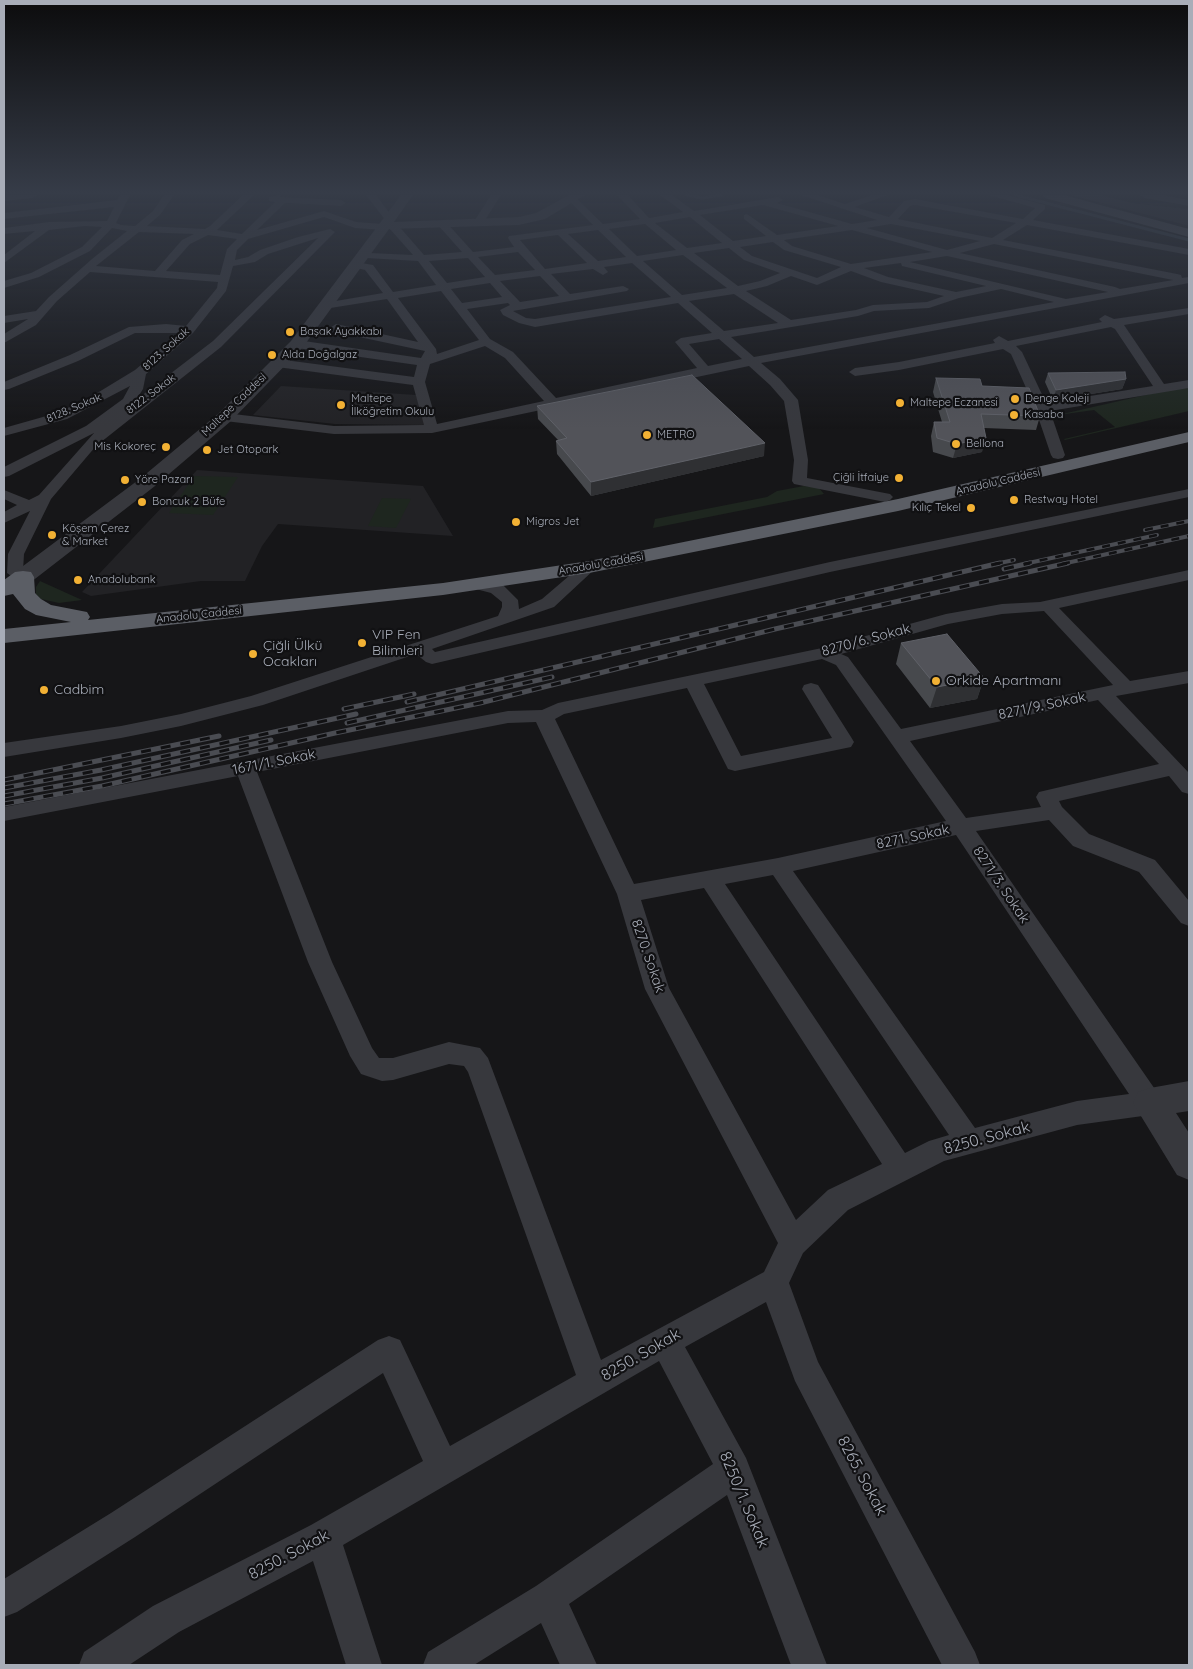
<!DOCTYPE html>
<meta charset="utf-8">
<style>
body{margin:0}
#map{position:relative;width:1193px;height:1669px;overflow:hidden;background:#161618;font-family:Quicksand,sans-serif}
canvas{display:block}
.frame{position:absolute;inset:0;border:5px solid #a8adb8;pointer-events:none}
</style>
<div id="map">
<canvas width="1193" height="1669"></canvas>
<div class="frame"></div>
</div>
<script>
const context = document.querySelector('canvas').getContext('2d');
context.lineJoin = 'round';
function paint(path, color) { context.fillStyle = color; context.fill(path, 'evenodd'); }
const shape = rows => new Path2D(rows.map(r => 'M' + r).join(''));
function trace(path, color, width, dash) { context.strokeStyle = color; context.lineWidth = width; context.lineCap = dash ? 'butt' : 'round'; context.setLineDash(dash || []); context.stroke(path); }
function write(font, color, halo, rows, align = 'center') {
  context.font = font + ' Quicksand,sans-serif'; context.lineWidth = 4.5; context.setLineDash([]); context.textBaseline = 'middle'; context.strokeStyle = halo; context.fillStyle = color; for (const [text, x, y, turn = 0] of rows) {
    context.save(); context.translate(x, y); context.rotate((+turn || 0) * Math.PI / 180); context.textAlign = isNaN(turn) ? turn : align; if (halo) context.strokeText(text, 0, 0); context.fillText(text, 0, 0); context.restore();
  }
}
paint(shape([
 [1071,195,1100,195,1132,203,1189,209,1189,226],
 [281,386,416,395,426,425,335,424,253,415],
 [197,470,423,486,453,536,278,524,262,546,245,581,201,581,91,596,82,592]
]), '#222225');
paint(shape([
 [1189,388,1189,411,1065,440,1064,439,1115,427,1094,410,1058,415,1172,389],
 [194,476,238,477,213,515,169,513],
 [804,486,818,487,824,494,653,528,655,519,767,497,777,491],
 [382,498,411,499,396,528,368,526],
 [40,581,82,600,59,603,41,599,36,594,36,587]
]), '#1e261f');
trace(shape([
 [687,195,702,198,721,195],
 [1015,195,1189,240]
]), '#2c353c', 3);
paint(shape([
 [4,195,37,195,32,198,4,201,4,195],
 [120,195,130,195,116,223,121,225,135,226,153,211,164,195,174,195,160,215,147,226,205,229,210,226,243,195,254,195,217,230,242,234,275,202,269,201,269,197,281,195,279,197,341,200,346,203,341,206,285,203,257,230,324,211,356,222,383,224,388,227,383,230,355,228,324,217,248,239,237,250,235,260,248,257,260,250,298,237,330,229,335,232,221,347,96,446,51,499,24,554,23,571,31,577,29,580,23,582,17,580,7,573,8,554,30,511,4,523,4,512,17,505,4,499,4,490,29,500,39,495,94,433,9,476,4,477,4,467,86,426,123,399,130,386,67,419,4,436,4,428,57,413,89,398,135,370,179,333,135,333,78,361,9,389,4,390,4,382,70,355,129,327,166,324,186,326,217,288,218,282,90,272,57,301,36,325,4,343,4,334,28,319,4,323,4,316,36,311,49,297,92,259,127,231,112,228,90,251,39,277,4,288,4,281,31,273,82,247,102,227,85,226,49,230,4,263,4,255,35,231,4,234,4,228,49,222,107,221,114,207,4,219,4,213,117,200,120,195],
 [139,232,194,234,182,240,155,271,96,266,139,232],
 [208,235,237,239,227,249,220,275,166,271,190,244,208,235],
 [318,238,213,341,136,400,143,389,146,374,193,333,226,291,233,266,255,262,268,254,318,238],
 [366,195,376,195,394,219,392,221,386,221,366,195],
 [491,195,501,195,482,225,474,225,473,223,491,195],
 [617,195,628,195,649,218,683,212,660,195,672,195,694,211,778,197,783,200,777,203,852,224,877,220,801,195,817,195,845,204,872,195,887,195,855,207,889,217,904,201,915,199,1023,219,1035,208,989,195,1007,195,1045,205,1045,209,1033,220,1189,249,1189,255,1027,225,1003,240,1177,274,1181,275,1182,278,1189,277,1189,283,761,363,780,379,798,400,808,460,807,478,890,494,893,497,890,500,885,502,794,484,792,481,794,460,784,401,770,385,749,366,432,433,334,434,225,421,218,417,225,413,334,426,424,425,413,385,277,367,271,363,277,359,414,377,417,365,297,348,291,344,297,340,421,358,425,351,336,332,330,328,336,324,418,342,387,299,324,309,318,306,324,303,383,293,365,270,352,267,351,265,356,262,373,265,393,292,436,285,418,261,366,258,365,256,366,254,370,253,413,255,389,228,389,224,397,224,424,255,462,252,437,224,442,221,446,222,473,252,514,247,508,238,509,236,593,225,567,199,572,196,575,197,603,224,640,219,617,195],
 [763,205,838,226,777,235,747,214,744,215,744,219,766,236,733,241,700,215,763,205],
 [915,205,1016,223,992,238,898,219,910,206,915,205],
 [690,217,722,243,687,248,655,223,690,217],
 [645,224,676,250,637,256,609,229,645,224],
 [891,224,980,241,947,250,867,228,891,224],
 [598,230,626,257,598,261,568,234,598,230],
 [852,230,932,252,851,264,792,246,784,240,852,230],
 [558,235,587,263,545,269,520,240,558,235],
 [773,242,784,250,841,267,817,278,752,256,740,247,773,242],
 [994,244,1173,280,1120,289,1115,287,960,253,994,244],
 [729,248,744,260,780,273,760,281,738,286,694,253,729,248],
 [518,252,535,270,495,275,478,257,518,252],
 [683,255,727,288,682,295,643,261,683,255],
 [947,256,1108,292,1066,299,910,262,947,256],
 [468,258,485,277,447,283,429,261,468,258],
 [632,263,671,297,535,319,526,318,513,311,627,291,629,289,623,286,570,294,551,274,593,269,603,275,608,272,604,267,632,263],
 [901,263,902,266,986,286,956,292,888,277,864,268,901,263],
 [851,271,881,282,944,296,927,302,873,305,856,310,791,320,746,291,767,286,791,276,817,285,851,271],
 [540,276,559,296,520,302,500,281,540,276],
 [490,283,502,297,462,303,451,289,490,283],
 [1001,289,1054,302,754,357,731,337,858,316,874,311,929,308,959,298,1001,289],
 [441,291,479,340,437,354,436,349,398,298,441,291],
 [734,294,778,323,724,331,689,301,734,294],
 [508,303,510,305,500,310,503,315,519,323,535,327,678,303,712,333,681,338,675,342,697,368,556,398,513,352,490,339,467,309,508,303],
 [719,339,742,359,708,366,689,344,719,339],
 [485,346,505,358,544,401,437,424,425,382,430,364,485,346],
 [1140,195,1162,195,1189,200,1189,206,1145,198,1140,195],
 [1189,308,1189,314,1124,325,1164,384,1189,380,1189,388,1050,411,1065,455,1063,458,1058,459,1053,458,1051,455,1035,408,1011,354,1003,349,899,370,855,376,849,372,855,368,899,362,995,343,993,340,999,336,1008,341,1102,322,1099,319,1105,315,1114,319,1189,308],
 [1111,327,1115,329,1153,386,1046,403,1022,352,1016,346,1111,327],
 [1189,489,1189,497,830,572,432,664,426,662,416,654,263,705,181,726,121,738,4,757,4,743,121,726,181,714,251,696,498,616,502,607,502,602,491,593,472,588,470,584,472,580,478,579,503,585,518,600,519,609,542,599,583,564,595,564,597,567,554,607,432,649,435,652,830,562,1189,489],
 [1189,570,1189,580,1059,608,1130,681,1189,671,1189,683,1116,696,1189,773,1189,794,1182,792,1169,776,1059,801,1062,807,1089,834,1155,860,1189,901,1189,926,1181,923,1139,872,1073,846,1049,820,976,831,1159,1095,1163,1103,1159,1111,1150,1115,1077,1125,944,1161,848,1210,803,1253,789,1283,818,1362,975,1652,980,1665,942,1665,795,1381,766,1302,685,1347,746,1458,827,1665,791,1665,727,1495,569,1604,597,1665,560,1665,541,1623,474,1665,423,1665,428,1652,536,1586,713,1464,659,1361,343,1545,382,1665,346,1665,313,1561,179,1632,129,1665,79,1665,84,1652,153,1606,311,1525,423,1461,383,1373,135,1537,17,1612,4,1617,4,1579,111,1513,378,1340,389,1336,400,1340,450,1446,576,1375,468,1072,464,1066,449,1064,393,1080,382,1081,361,1074,350,1056,308,962,238,776,4,821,4,807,508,711,542,710,558,703,822,648,946,614,1002,604,1040,602,1189,570],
 [1044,611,1113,685,901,729,848,657,841,654,948,624,1002,614,1044,611],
 [822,659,836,665,946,821,778,858,634,884,555,719,564,714,687,688,728,769,735,771,851,747,854,742,851,737,818,685,811,683,804,685,802,689,832,738,741,756,704,684,822,659],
 [1098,700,1159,764,1039,792,1036,797,1041,807,966,818,910,741,1098,700],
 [536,722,617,894,645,989,778,1243,764,1272,601,1360,488,1058,480,1048,449,1042,393,1058,379,1058,372,1048,332,962,257,772,508,723,536,722],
 [956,835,1129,1094,1077,1101,975,1128,793,871,956,835],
 [773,875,949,1135,929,1141,905,1153,725,884,773,875],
 [704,888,882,1164,828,1190,796,1220,669,988,641,900,704,888]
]), '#37383d');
paint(shape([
 [401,195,413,195,394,222,519,217,536,213,569,195,585,195,545,219,519,225,389,229,303,347,231,421,155,486,31,582,23,583,15,582,12,577,15,572,141,478,219,413,291,341,401,195],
 [1189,1081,1189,1111,1176,1113,1189,1133,1189,1180,1177,1175,1133,1103,1138,1092,1150,1088,1189,1081]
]), '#37383d');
paint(shape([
 [1043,195,1064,195,1189,229,1189,237,1045,198,1043,195]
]), '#45474d');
paint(shape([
 [1189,432,1189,442,898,511,589,573,443,595,4,643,4,629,71,622,36,615,25,609,13,594,4,596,4,580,15,572,23,571,31,572,34,577,35,593,41,599,51,605,87,612,90,617,88,620,443,583,589,561,898,499,1189,432]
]), '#5b5e65');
const railFar1 = shape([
 [1145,530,1189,521],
 [995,564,1014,560],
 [1024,564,1157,535],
 [1062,564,1189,536]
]);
const rail = shape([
 [1004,569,1030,563],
 [407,702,1000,563],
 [344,709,414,694],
 [347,723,552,677],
 [4,780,219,736],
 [4,788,101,770,356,714],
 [4,796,102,778,271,740],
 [4,804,102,786,335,733,480,703,775,629,1068,563]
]);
trace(railFar1, '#4a4c52', 4);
trace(rail, '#4a4c52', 5);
trace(railFar1, '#111113', 2.5, [8]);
trace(rail, '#111113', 3, [10]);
paint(shape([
 [1048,373,1126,379,1122,389,1053,400,1045,382],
 [936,378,982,386,1040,416,1036,430,984,428,982,452,953,458,933,452,931,436,934,422,942,422,933,392],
 [537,406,764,456,591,496,557,454,556,441,558,440,538,419],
 [901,643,984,678,977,699,930,708,896,664]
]), '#47494d');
paint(shape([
 [1126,379,1122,389,1053,400,1056,390],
 [986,438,982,452,953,458,957,444],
 [765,443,764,456,591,496,591,482],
 [984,678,977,699,930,708,937,687]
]), '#2f3033');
const building = shape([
 [1125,372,1126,379,1056,390,1048,373,1125,372],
 [692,375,765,443,591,482,556,441,567,438,537,406,692,375],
 [936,378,980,379,982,386,1029,388,1040,416,981,414,986,438,957,444,937,438,934,422,950,422,936,378],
 [947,634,984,678,937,687,901,643,947,634]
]);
paint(building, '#525359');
trace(building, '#5f6168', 1);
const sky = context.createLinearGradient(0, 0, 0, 429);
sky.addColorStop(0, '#0c0c0d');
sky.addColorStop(0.45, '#363c48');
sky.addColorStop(1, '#363c4800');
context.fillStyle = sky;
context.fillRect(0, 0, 1193, 429);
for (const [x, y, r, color] of [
 [290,332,5,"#f2b134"],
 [272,355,5,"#f2b134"],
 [1015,399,5,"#f2b134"],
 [900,403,5,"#f2b134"],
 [341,405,5,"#f2b134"],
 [1014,415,5,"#f2b134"],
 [647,435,5,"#f2b134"],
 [956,444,5,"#f2b134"],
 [166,447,5,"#f2b134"],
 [207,450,5,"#f2b134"],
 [899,478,5,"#f2b134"],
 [125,480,5,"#f2b134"],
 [1014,500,5,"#f2b134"],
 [142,502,5,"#f2b134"],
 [971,508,5,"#f2b134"],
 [516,522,5,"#f2b134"],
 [52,535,5,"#f2b134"],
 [78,580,5,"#f2b134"],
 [362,643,5,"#f2b134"],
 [253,654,5,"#f2b134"],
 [936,681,5,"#f2b134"],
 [44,690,5,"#f2b134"]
]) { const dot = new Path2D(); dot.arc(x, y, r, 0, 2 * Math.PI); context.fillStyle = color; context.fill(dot); trace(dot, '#111113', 2); }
write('11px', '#a8adb8', '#111113', [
 ["Başak Ayakkabı",300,332],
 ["Alda Doğalgaz",282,355],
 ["Maltepe",351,399],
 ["İlköğretim Okulu",351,412],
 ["Denge Koleji",1025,399],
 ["Maltepe Eczanesi",910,403],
 ["Kasaba",1024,415],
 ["METRO",657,435],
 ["Bellona",966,444],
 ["Mis Kokoreç",156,447,"right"],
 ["Jet Otopark",217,450],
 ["Çiğli İtfaiye",889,478,"right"],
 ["Yöre Pazarı",135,480],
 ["Restway Hotel",1024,500],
 ["Boncuk 2 Büfe",152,502],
 ["Kılıç Tekel",961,508,"right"],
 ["Migros Jet",526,522],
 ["Köşem Çerez",62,529],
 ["& Market",62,542],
 ["Anadolubank",88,580]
], 'left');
write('11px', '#a8adb8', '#111113', [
 ["8123. Sokak",166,349,-42],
 ["8122. Sokak",151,394,-37],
 ["Maltepe Caddesi",234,405,-44],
 ["8128. Sokak",74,408,-23],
 ["Anadolu Caddesi",998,482,-13],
 ["Anadolu Caddesi",601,564,-10],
 ["Anadolu Caddesi",199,615,-6]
]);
write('14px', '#a8adb8', '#111113', [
 ["VIP Fen",372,635],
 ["Bilimleri",372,651],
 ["Çiğli Ülkü",263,646],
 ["Ocakları",263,662],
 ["Orkide Apartmanı",946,681],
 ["Cadbim",54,690]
], 'left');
write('14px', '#a8adb8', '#111113', [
 ["8270/6. Sokak",866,640,-15],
 ["8271/9. Sokak",1042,706,-12],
 ["1671/1. Sokak",274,762,-11],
 ["8271. Sokak",913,837,-12],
 ["8271/3. Sokak",1001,885,56],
 ["8270. Sokak",648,956,71]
]);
write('16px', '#a8adb8', '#111113', [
 ["8250. Sokak",987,1138,-15],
 ["8250. Sokak",641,1355,-30],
 ["8265. Sokak",862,1476,62],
 ["8250/1. Sokak",744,1500,67],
 ["8250. Sokak",289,1555,-28]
]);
</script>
